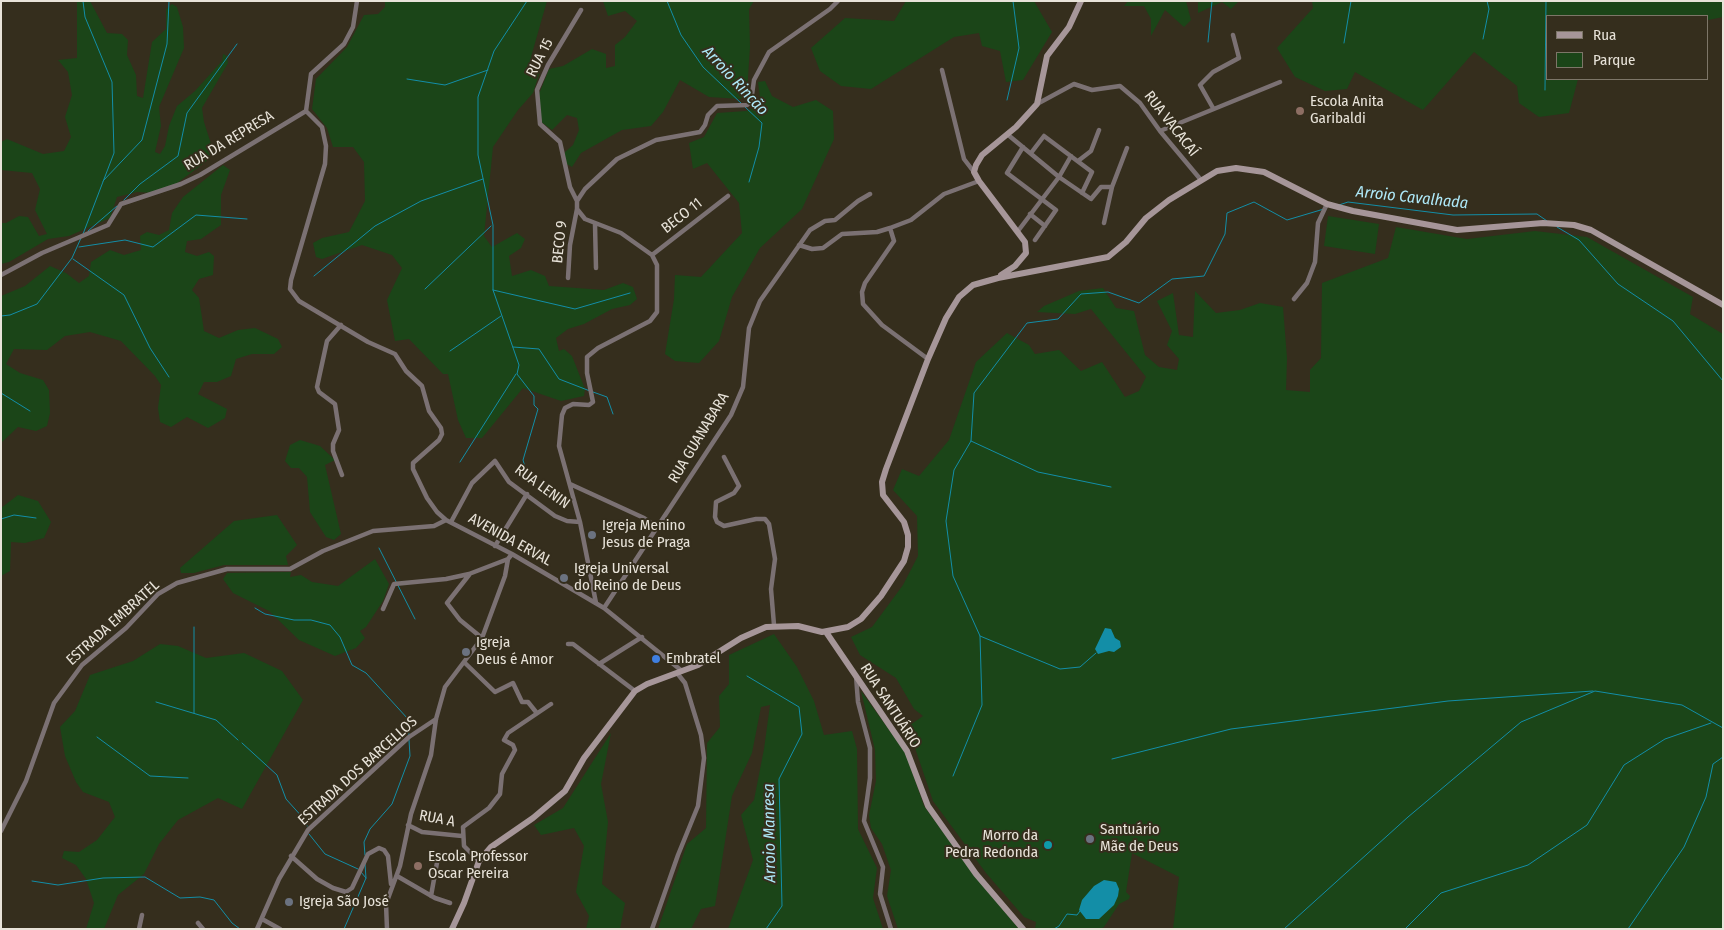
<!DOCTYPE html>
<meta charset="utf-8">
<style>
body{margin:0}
#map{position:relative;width:1724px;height:930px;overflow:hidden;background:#352e1d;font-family:"Fira Sans Condensed",sans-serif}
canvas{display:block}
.frame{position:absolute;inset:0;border:2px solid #e8e3d9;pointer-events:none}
.legend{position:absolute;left:1546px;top:15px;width:162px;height:65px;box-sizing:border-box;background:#352e1d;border:1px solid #7d7668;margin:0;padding:6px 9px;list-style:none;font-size:15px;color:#e8e3d9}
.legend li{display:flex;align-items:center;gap:10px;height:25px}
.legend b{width:25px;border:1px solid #7d7668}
</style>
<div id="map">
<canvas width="1724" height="930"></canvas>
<div class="frame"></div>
<ul class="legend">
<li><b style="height:6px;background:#a69699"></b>Rua</li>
<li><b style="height:14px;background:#1b4518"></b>Parque</li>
</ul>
</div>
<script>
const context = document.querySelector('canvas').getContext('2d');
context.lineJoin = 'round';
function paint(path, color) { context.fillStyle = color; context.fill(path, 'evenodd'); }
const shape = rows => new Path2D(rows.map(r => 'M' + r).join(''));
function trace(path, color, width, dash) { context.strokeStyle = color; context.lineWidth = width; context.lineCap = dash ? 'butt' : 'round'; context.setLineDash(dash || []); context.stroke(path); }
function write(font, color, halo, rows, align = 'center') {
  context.font = font + ' "Fira Sans Condensed",sans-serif'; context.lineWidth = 4; context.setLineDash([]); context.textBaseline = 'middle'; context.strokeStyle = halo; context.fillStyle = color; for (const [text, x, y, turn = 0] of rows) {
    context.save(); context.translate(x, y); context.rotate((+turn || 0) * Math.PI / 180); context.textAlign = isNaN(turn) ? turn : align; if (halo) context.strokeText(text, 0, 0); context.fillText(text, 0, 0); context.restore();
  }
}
paint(shape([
 [77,1,90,1,107,33,122,34,128,40,127,55,136,75,137,96,143,98,152,42,166,29,166,9,172,4,177,7,183,27,184,48,159,107,161,126,155,152,160,154,165,146,169,126,177,106,195,91,222,61,223,54,227,56,228,63,202,108,204,122,212,147,208,160,176,184,155,193,137,192,117,197,110,218,69,236,48,239,9,262,1,264,1,223,6,223,19,216,28,217,39,236,47,234,35,210,40,189,32,173,1,170,1,142,7,139,43,154,64,151,71,137,65,117,72,95,68,72,58,60,77,58],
 [385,1,547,1,531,57,541,68,533,93,518,110,493,147,484,236,492,247,517,233,525,239,521,248,509,256,512,276,531,270,545,276,549,286,604,290,623,283,633,287,637,299,630,305,612,309,584,324,568,329,556,338,559,351,564,349,572,356,585,389,584,396,561,401,523,388,482,438,466,438,458,420,448,374,443,374,409,339,395,341,387,300,402,268,392,255,362,245,322,259,316,257,313,243,322,238,349,232,365,201,364,162,353,147,333,147,327,128,312,109,316,79,347,47,364,15,378,14,385,7],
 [603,1,754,1,749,9,750,47,747,92,741,99,709,97,680,80,663,112,651,126,622,130,581,153,572,167,565,163,565,152,573,145,579,130,577,118,567,115,552,130,540,121,539,94,549,69,563,66,592,49,606,54,606,68,615,66,615,45,625,37,637,21,625,11,608,16],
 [906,1,1034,1,1052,32,1023,80,1006,82,1000,51,982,46,979,33,954,37,871,89,841,86,820,71,811,48,845,18,894,21],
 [1128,1,1186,1,1191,20,1184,27,1165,10,1151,36,1151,19,1144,6,1124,6],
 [1198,1,1239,1,1231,9,1222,2,1198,13],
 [1312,1,1723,1,1723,17,1708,20,1708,16,1548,16,1548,79,1578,79,1569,113,1539,117,1519,103,1517,86,1474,52,1423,110,1355,72,1347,89,1325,91,1295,77,1277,48,1313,8],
 [765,81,772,96,793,107,816,100,833,111,834,139,802,209,760,248,732,297,719,341,699,363,675,361,665,354,674,299,675,275,701,277,742,233,739,203,707,163,693,169,689,143,704,137,717,113,746,111,761,105,758,82],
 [223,165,230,170,221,195,221,225,201,239,187,241,185,252,197,256,209,252,214,256,213,275,199,279,192,290,199,298,204,331,219,338,238,330,255,328,278,339,282,347,274,354,252,354,236,359,231,376,217,382,204,382,198,394,227,409,225,418,208,428,187,417,171,427,160,422,158,408,161,385,155,376,121,341,90,332,65,336,47,350,14,349,6,364,20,373,43,380,49,390,50,413,47,426,36,431,18,427,1,443,1,296,25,286,50,266,66,273,79,283,89,276,91,262,110,250,124,255,141,250,140,236,147,232,159,235,169,230,172,213,183,197],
 [1328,216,1379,224,1375,254,1324,246],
 [1396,227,1467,239,1535,231,1587,237,1693,297,1690,314,1723,334,1723,929,1173,929,1179,877,1132,853,1126,892,1130,896,1129,899,1119,904,1104,927,1100,929,1035,929,1036,922,1024,917,986,873,933,801,914,745,903,730,923,716,914,709,896,678,860,655,851,637,872,627,903,585,918,556,917,516,893,490,902,469,919,476,949,440,976,362,1007,333,1029,345,1035,354,1059,350,1081,371,1102,362,1125,397,1139,391,1146,377,1091,309,1075,314,1037,312,1044,306,1079,291,1103,288,1116,308,1134,311,1145,355,1159,367,1177,370,1179,359,1167,345,1172,331,1157,301,1173,293,1179,335,1193,337,1195,291,1216,313,1240,310,1260,303,1283,307,1287,358,1286,390,1310,392,1310,370,1321,358,1322,283,1388,258],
 [300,440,320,446,335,460,325,465,341,534,334,540,326,537,310,512,307,477,299,468,291,468,285,461,290,445],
 [18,495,38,501,51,522,44,538,25,543,11,542,10,571,1,576,1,508],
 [277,515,297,545,286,556,288,565,224,565,194,573,181,573,180,568,234,521],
 [375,559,389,584,383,601,366,627,360,631,365,638,356,648,335,656,299,640,269,611,233,593,223,579,227,573,291,572,290,577,301,575,312,582,338,586],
 [774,634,797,667,814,701,824,735,852,731,857,749,858,829,877,868,873,898,883,929,728,929,753,860,741,815,754,800,764,749,770,705,761,707,752,753,732,796,715,906,701,909,691,929,658,929,687,844,706,828,707,743,720,727,719,696,729,684,729,655],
 [160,644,178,646,206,658,244,653,282,671,303,700,242,809,218,798,178,820,159,844,144,874,118,895,104,929,86,929,94,903,86,879,76,865,62,858,64,851,79,852,97,840,115,817,109,802,83,792,76,782,65,756,60,727,75,711,90,675,133,661],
 [861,691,905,752,924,806,978,880,1019,929,898,929,887,896,891,870,882,844,871,828,869,815,876,781,875,750],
 [611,733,601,784,608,822,602,884,625,903,620,929,586,929,589,916,576,892,584,846,574,828,541,835,534,825,563,808]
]), '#1b4518');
paint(shape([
 [1105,628,1111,629,1115,638,1120,641,1121,647,1114,652,1109,651,1098,654,1095,649],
 [1104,880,1116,882,1119,889,1118,896,1114,905,1099,919,1086,919,1079,910,1082,900,1094,886]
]), '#138ea7');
trace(shape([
 [667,1,681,35,703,67,742,104],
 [1483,39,1489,9,1487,1],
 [1208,42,1212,1],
 [1344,43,1351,1],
 [407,79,445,85,488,70],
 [1545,90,1546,1],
 [1007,100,1019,48,1013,1],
 [745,107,762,123,759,147,749,182],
 [103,181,142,140,167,44,169,1],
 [124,200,140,184,178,156,187,113,237,44],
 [1339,205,1348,202,1453,215,1537,214,1547,221],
 [1557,227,1579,240,1618,284,1673,321,1723,381],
 [88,231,117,206],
 [83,234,114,153,112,82,85,17,83,1],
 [79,247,125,240,153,247,196,215,247,219],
 [73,259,124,295,150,348,169,377],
 [314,276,375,226,421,201,483,179],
 [425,289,491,226],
 [493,290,575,309,630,293],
 [1,316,10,315,37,304,72,258,81,238],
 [513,347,539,349,559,379,590,391],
 [450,351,501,316],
 [593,392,607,397,613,414],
 [1,393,30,411],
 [971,441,1038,472,1111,487],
 [460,462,516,374],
 [525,467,523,460,538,409,534,405,534,396,517,374,519,365,493,290,493,225,478,155,478,97,494,51,527,1],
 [1,519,14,515,36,518],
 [379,548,415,619],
 [255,608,265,614,294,620,311,620,330,625,340,637,352,665,366,673,408,719,409,736],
 [980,636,1060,669,1080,667,1096,653],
 [747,676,799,707,802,734,779,779,782,906,766,929],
 [156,702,216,720,238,740],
 [194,713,194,627],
 [97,737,150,776,188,778],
 [242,743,277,775,286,799,304,819,307,826],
 [1112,759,1231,729,1448,701,1593,691],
 [953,776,982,705,980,636,953,576,946,521,954,470,971,441,974,393,1027,323,1058,319,1081,294,1108,292,1139,303,1172,279,1204,276,1225,234,1227,213,1254,202,1287,220,1324,209],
 [309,834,325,854,358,869],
 [365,855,364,842,370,829,392,804,410,756,409,740],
 [365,864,366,878],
 [32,881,58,885,103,878,145,877,180,898,200,897,214,900,232,923,240,929],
 [344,929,366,878,361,872],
 [1054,929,1059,926,1067,914,1077,915,1080,911],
 [1284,929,1408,817,1521,722,1595,691,1682,705,1723,728],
 [1405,929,1441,893,1528,865,1587,825,1624,765,1665,739,1711,723],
 [1628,929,1684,847,1706,797,1713,764,1723,757]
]), '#138ea7', 1);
trace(shape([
 [942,70,964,159,974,172],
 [1037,104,1074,84,1092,90,1120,86,1140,103,1160,131,1201,180],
 [1213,108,1200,85,1213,72,1239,58,1233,35],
 [306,111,322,127,326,146,325,164,291,280,290,289,299,301,368,342,395,354,406,371,422,386,429,411,441,428,442,434,439,440,413,463,413,469,427,498,437,512,446,520,512,554,604,608,682,671],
 [306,111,311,74,344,44,353,27,357,1],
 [1160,131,1280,82],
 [1007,134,1059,177,1091,199,1101,187,1112,187],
 [1023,147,1007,173,1056,210,1035,240],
 [1031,153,1044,136,1092,172,1082,193],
 [1078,161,1091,151,1099,130],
 [577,201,570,187,560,142,540,124,537,90,548,65,581,10],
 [1030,214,1045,226],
 [1104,223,1112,187,1127,148],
 [595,224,596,268],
 [890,228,894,241,865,283,862,292,863,304,882,325,928,359],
 [1018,231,1059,177,1071,156],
 [799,245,812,249,823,248,842,234,877,232,890,228,911,220,944,194,979,181],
 [652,255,728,196],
 [1,275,42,253,108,225,121,204,181,184,200,175,306,111],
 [568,278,570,245,577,209],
 [1294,299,1307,283,1315,262,1318,223,1327,204],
 [341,325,327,341,317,387,319,392,335,404,339,430,333,444,333,451,342,475],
 [724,457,739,486,734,493,716,502,715,517,717,522,724,526,756,519,765,519,769,524,775,559,771,589,774,625],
 [570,484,644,518,658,528],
 [451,522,472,483,495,461,509,482,555,516,567,521,580,522],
 [495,546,527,494],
 [469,575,447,603,460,620,482,638],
 [596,603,580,522,559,446,562,415,565,408,573,404,589,405,593,402,587,373,587,357,598,348,650,321,657,312,657,265,652,255,621,233,585,219,577,209,577,201,585,189,617,159,656,140,700,132,705,125,708,115,717,106,747,105,751,102,754,80,769,52,830,9,838,1],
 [604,608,731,415,743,387,749,328,760,301,810,230,825,221,835,220,858,201,870,194],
 [383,609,394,584,446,579,469,574,508,559],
 [568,644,573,644,635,691],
 [465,663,495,692,513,683,522,702,528,702,536,712],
 [599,664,642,637],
 [856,676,858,702,870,748,870,778,864,821,883,867,880,894,891,929],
 [408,825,422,832,462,836],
 [1,831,26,781,54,703,82,665,126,628,158,594,177,583,227,569,290,569,323,551,373,531,434,526,446,520],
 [291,856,317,879,333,888,346,892,352,888,368,854,379,848,384,850,388,856,391,884],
 [479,861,464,846,463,827,489,808,500,794,502,774,515,750,513,745,504,740,508,733,551,704],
 [397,876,435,898,450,903],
 [431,896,438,857],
 [262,919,280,929],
 [198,923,203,929],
 [139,929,142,915],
 [257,929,279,879,308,830,409,737,436,719],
 [387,929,386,904,400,866,411,814,431,755,436,719,445,687,482,638,505,576,508,559,512,554],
 [652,929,678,855,698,806,704,758,701,735,685,683,677,673]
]), '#7b7173', 4.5);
trace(shape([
 [1001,275,1015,266,1026,253,1025,242,979,181,974,172,976,165,982,155,1016,127,1037,104,1047,56,1069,27,1081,1],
 [826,632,907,751,928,806,976,874,1023,929],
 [452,929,464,903,479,861,491,847,533,818,565,791,584,758,635,691,647,684,698,665,741,638,766,627,798,626,822,632,848,627,861,619,881,596,904,561,908,547,908,535,904,522,883,495,882,482,886,469,928,359,946,318,959,297,973,285,998,278,1108,257,1126,242,1146,218,1169,200,1217,171,1236,168,1264,172,1327,204,1353,211,1457,230,1543,223,1574,225,1591,230,1723,305]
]), '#a69699', 6);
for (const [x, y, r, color] of [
 [1300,111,5,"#8d6e63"],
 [592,535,5,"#6b7280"],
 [564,578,5,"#6b7280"],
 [466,652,5,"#6b7280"],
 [656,659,5,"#3f7fe0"],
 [1090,839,5,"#6b7280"],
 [1048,845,5,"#0f9aa8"],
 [418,866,5,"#8d6e63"],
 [289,902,5,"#6b7280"]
]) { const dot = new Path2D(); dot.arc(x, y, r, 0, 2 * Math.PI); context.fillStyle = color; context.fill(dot); trace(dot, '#352e1d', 2); }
write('15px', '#e8e3d9', '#352e1d', [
 ["RUA 15",540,58,-63],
 ["RUA VACACAÍ",1171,124,52],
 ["RUA DA REPRESA",229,141,-31],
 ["BECO 11",682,216,-38],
 ["BECO 9",560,242,-84],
 ["RUA GUANABARA",699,438,-59],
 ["RUA LENIN",542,487,36],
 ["AVENIDA ERVAL",510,540,29],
 ["ESTRADA EMBRATEL",113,623,-42],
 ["RUA SANTUÁRIO",890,706,57],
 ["ESTRADA DOS BARCELLOS",358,771,-42],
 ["RUA A",437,819,11]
]);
write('15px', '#e8e3d9', '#352e1d', [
 ["Escola Anita",1310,102],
 ["Garibaldi",1310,119],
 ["Igreja Menino",602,526],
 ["Jesus de Praga",602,543],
 ["Igreja Universal",574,569],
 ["do Reino de Deus",574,586],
 ["Igreja",476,643],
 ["Deus é Amor",476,660],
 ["Embratel",666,659],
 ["Santuário",1100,830],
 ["Mãe de Deus",1100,847],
 ["Morro da",1038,836,"right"],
 ["Pedra Redonda",1038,853,"right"],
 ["Escola Professor",428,857],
 ["Oscar Pereira",428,874],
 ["Igreja São José",299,902]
], 'left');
write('italic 16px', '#aee9f9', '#352e1d', [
 ["Arroio Rincão",735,81,47],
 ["Arroio Cavalhada",1412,198,6],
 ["Arroio Manresa",770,833,-91]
]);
</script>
